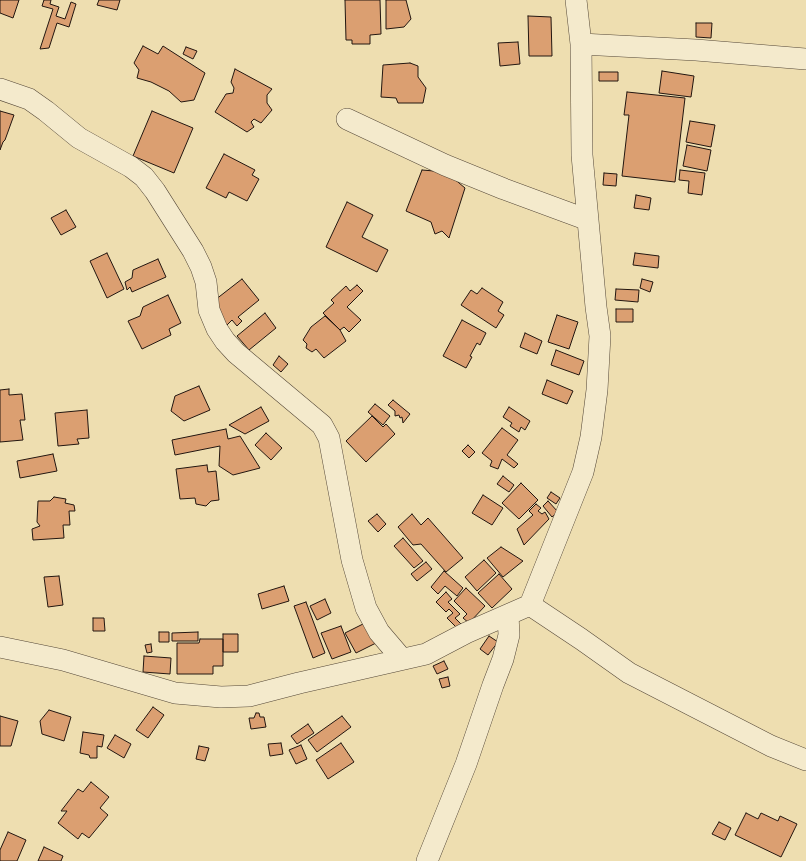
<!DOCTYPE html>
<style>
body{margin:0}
canvas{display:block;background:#eedeb0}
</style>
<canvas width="806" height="861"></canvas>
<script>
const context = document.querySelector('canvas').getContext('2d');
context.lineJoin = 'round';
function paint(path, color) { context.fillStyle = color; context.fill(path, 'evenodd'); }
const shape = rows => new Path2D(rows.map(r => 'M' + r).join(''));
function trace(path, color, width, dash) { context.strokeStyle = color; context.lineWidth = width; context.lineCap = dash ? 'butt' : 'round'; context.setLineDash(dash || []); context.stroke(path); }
const building = shape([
 [0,0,19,0,13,18,0,13,0,0],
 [44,0,51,0,50,4,59,7,56,16,65,19,71,2,76,4,69,27,57,23,49,48,40,49,53,9,42,6,44,0],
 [99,0,120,0,117,10,97,5,99,0],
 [345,0,380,0,381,34,370,35,370,44,352,44,352,40,346,40,345,0],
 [386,0,406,0,411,19,404,27,386,29,386,0],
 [528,16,551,17,552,56,529,56,528,16],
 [696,23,712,23,711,38,696,37,696,23],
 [518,42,520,64,500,66,498,43,518,42],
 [143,46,158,54,163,46,205,73,194,100,181,102,169,91,151,82,137,78,139,70,134,63,143,46],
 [186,47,197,51,193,59,183,54,186,47],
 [410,63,418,66,418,77,426,88,423,103,398,103,396,98,381,97,383,65,410,63],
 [235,69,272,89,267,95,267,103,272,110,261,123,254,119,251,122,254,127,247,132,215,112,226,94,233,93,234,88,231,82,235,69],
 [662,71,694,76,691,97,659,93,662,71],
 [599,72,618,72,618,81,599,81,599,72],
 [627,92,685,98,675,182,622,176,629,115,624,115,627,92],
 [0,111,14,115,5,140,3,142,0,150,0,111],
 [152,111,193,128,174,173,133,156,152,111],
 [690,121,715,125,711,147,686,142,690,121],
 [687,145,711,150,707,171,683,166,687,145],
 [224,154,255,170,252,175,259,179,247,201,229,192,226,198,206,188,224,154],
 [422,170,446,172,465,188,449,238,442,231,435,234,431,222,406,211,422,170],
 [680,170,705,173,702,195,688,193,689,181,679,180,680,170],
 [604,173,617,174,616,186,603,185,604,173],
 [636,195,651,198,649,210,634,208,636,195],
 [347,202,373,215,362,237,388,250,377,272,326,247,347,202],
 [66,210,76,227,61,235,51,218,66,210],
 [107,253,124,289,107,298,90,261,107,253],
 [635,253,659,256,658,268,633,265,635,253],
 [158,259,166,277,132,292,130,287,127,290,125,282,132,278,133,270,158,259],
 [242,279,259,300,238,317,242,321,237,326,232,320,224,328,215,300,242,279],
 [642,279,653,282,650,292,640,288,642,279],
 [357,285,363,291,347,307,361,320,349,332,344,327,340,330,323,313,334,303,331,300,346,286,350,291,357,285],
 [482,288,503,302,498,311,504,315,496,328,461,305,471,290,477,294,482,288],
 [616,289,639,290,638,302,615,300,616,289],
 [168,295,181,323,169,329,171,335,142,349,128,321,140,316,143,307,168,295],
 [616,309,633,309,633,322,616,322,616,309],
 [265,313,276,328,249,350,237,336,265,313],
 [557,315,578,322,569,349,548,342,557,315],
 [325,316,340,330,346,341,324,358,316,349,312,352,306,348,307,344,303,340,311,327,325,316],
 [462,320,486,333,480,345,477,343,470,356,472,357,466,368,443,356,462,320],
 [525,333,542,341,537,354,520,347,525,333],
 [556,350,584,361,579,375,551,365,556,350],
 [279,356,288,364,281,372,273,365,279,356],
 [547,380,573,391,567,404,542,394,547,380],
 [199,386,210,410,184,421,171,411,175,396,199,386],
 [9,389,9,395,22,394,25,420,20,420,23,440,0,442,0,390,9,389],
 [393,400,410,414,403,423,402,417,400,418,399,415,395,416,395,411,388,405,393,400],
 [375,404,390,416,383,425,368,412,375,404],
 [261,407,269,421,245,434,229,425,261,407],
 [509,407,530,421,525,430,521,427,519,432,510,426,512,423,503,417,509,407],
 [87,410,89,438,77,439,79,444,58,446,55,413,87,410],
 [372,416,383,427,386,424,395,434,366,462,346,441,372,416],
 [502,428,518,440,507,455,518,464,514,468,502,459,498,469,490,466,492,461,482,453,502,428],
 [226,429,228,439,240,436,260,468,233,475,219,466,220,446,175,455,172,440,226,429],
 [266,433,282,448,271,460,255,445,266,433],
 [468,445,475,452,469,458,462,451,468,445],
 [53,454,57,471,20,478,17,461,53,454],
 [207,465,208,472,216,471,219,500,211,501,206,506,196,504,195,498,180,499,176,469,207,465],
 [503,476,514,485,509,492,497,484,503,476],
 [521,483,538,500,519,519,502,503,521,483],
 [551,492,560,498,556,504,547,498,551,492],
 [483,495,503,508,492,525,472,513,483,495],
 [54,497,66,499,65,503,74,505,75,511,69,511,70,525,63,525,64,538,33,540,32,529,40,526,37,522,38,501,50,501,54,497],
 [548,501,558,512,552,517,543,506,548,501],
 [536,504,541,508,538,511,542,514,545,512,549,519,524,545,517,529,533,515,529,511,536,504],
 [377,514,386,524,378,532,368,521,377,514],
 [412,514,421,525,428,518,463,558,446,572,421,544,413,545,398,527,412,514],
 [403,538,423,561,414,568,394,546,403,538],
 [501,547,523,561,503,577,487,558,501,547],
 [484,560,496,573,477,591,465,577,484,560],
 [426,562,432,569,417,581,411,574,426,562],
 [444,571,463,588,457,596,445,586,438,594,431,587,444,571],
 [499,574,512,589,492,608,478,593,499,574],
 [59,576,63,605,48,607,44,577,59,576],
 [284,586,289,601,262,609,258,594,284,586],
 [466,588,485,606,469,623,463,618,467,614,454,601,466,588],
 [446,592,452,599,448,602,460,614,455,618,463,626,459,630,447,618,453,613,449,609,446,612,436,602,446,592],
 [325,599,331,613,317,620,310,606,325,599],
 [306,602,325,653,313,658,294,606,306,602],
 [93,618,104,618,105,631,93,631,93,618],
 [369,621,380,641,356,653,345,633,369,621],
 [341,626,351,652,332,659,321,633,341,626],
 [159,632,169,632,169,642,159,642,159,632],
 [198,632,198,641,172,641,172,633,198,632],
 [223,634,238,634,238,652,223,652,223,634],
 [489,636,498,642,488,655,480,649,489,636],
 [200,639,223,639,223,666,213,666,213,674,177,674,177,643,199,643,200,639],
 [151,644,152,652,147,653,145,645,151,644],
 [144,656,171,658,170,674,143,672,144,656],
 [444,661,448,669,437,674,433,666,444,661],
 [448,677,450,686,442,688,439,679,448,677],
 [153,707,164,715,148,738,136,730,153,707],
 [49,710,71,717,64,741,42,734,40,721,49,710],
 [256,713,259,713,260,717,264,717,266,727,251,729,249,718,254,718,256,713],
 [0,716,18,721,11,746,0,746,0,716],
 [342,716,351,727,317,752,308,740,342,716],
 [308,724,314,733,297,744,291,736,308,724],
 [83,732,104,735,102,747,97,746,97,758,90,758,89,755,80,753,83,732],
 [115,735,131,744,124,758,107,748,115,735],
 [281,743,283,754,270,756,268,744,281,743],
 [341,743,354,762,328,779,316,760,341,743],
 [301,745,307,759,296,764,289,750,301,745],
 [199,746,209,748,205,761,196,759,199,746],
 [91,782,109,797,100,808,108,815,89,838,82,833,78,839,58,823,67,811,61,811,78,789,83,792,91,782],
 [746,813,758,819,761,813,778,821,780,816,797,824,781,857,735,835,746,813],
 [719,822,731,828,725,840,712,834,719,822],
 [8,832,26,840,17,861,0,861,0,850,8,832],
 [44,847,63,856,61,861,38,861,44,847]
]);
paint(building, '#db9f71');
trace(building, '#221610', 1);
const minor = shape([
 [581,44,696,50,806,59],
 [0,89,29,99,46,111,79,138,131,167,144,177,155,191,193,251,201,267,206,282,209,310,217,329,225,341,236,353,322,425,329,438,352,560,366,608,379,632,402,659],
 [347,119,445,165,504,189,588,220],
 [530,605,581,639,629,673,771,746,806,760],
 [0,647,63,660,175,693,221,697,249,696,299,683,426,654,466,633,530,605,583,472,591,437,597,390,600,336,596,307,582,155,581,44,576,0],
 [427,861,466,764,493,685,503,659,509,635,508,615]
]);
trace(minor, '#554838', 22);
trace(minor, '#f4eacc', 21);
</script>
